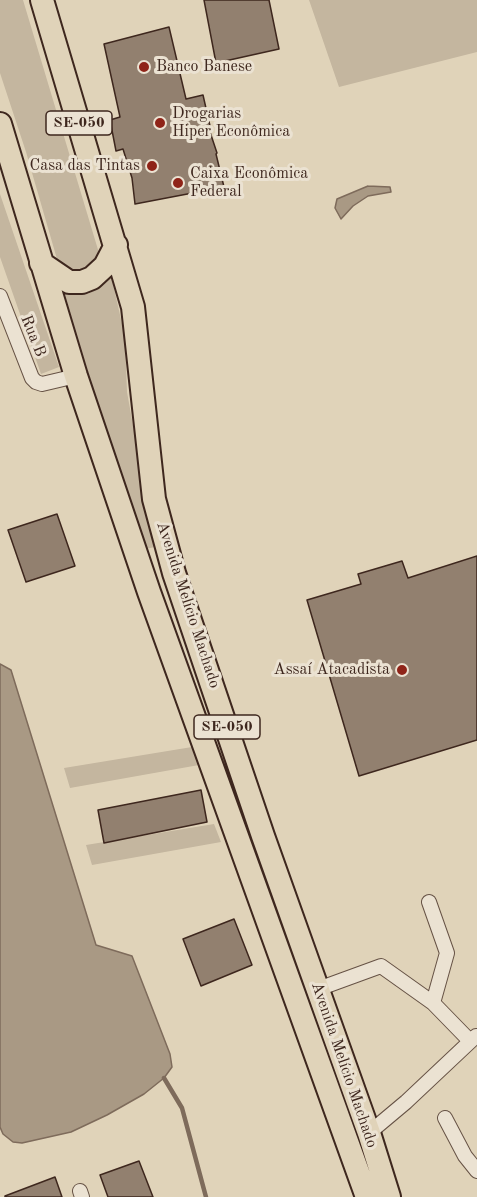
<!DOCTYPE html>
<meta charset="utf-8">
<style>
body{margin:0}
canvas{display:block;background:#e0d3b9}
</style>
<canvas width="477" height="1197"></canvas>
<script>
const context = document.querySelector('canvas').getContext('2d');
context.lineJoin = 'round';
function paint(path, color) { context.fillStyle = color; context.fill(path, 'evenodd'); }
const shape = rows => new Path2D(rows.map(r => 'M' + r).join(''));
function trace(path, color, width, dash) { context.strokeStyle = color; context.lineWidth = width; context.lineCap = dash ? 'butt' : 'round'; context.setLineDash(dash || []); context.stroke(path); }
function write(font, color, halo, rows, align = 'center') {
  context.font = font + ' "Old Standard TT",serif'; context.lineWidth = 6; context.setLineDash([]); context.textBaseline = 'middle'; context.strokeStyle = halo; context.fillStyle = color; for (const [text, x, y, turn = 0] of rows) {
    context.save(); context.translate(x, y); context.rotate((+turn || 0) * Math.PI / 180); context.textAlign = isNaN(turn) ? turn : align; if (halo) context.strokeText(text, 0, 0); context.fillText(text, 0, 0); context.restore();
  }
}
paint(shape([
 [0,0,23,0,99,253,96,265,80,275,59,266,26,152,0,73],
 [309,0,477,0,477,52,339,87],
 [0,194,59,367,41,374,0,257],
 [111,275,125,337,127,392,155,547,145,549,53,290,76,295,88,294,99,287],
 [192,747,199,765,70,788,64,768],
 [214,824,221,842,92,865,86,845]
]), '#c4b69f');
const water = shape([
 [368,186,390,187,391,192,368,196,353,206,341,219,335,208,337,199,368,186],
 [0,664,11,670,96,945,132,956,170,1054,172,1067,164,1078,144,1094,107,1115,71,1132,22,1143,13,1142,3,1134,0,1127,0,664]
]);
paint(water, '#a99984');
trace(water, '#7e6b5b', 1.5);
trace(shape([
 [164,1078,182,1108,206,1197]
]), '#7e6b5b', 4.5);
const building = shape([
 [204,0,269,0,279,49,216,63,204,0],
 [169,27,186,99,203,95,210,126,208,126,217,153,216,154,224,187,135,204,132,178,123,149,116,151,110,120,120,117,104,44,169,27],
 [57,514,75,566,26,582,8,530,57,514],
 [477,556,477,740,359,776,307,600,361,584,358,574,402,561,408,578,477,556],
 [201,790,207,822,104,843,98,810,201,790],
 [234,919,252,965,201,986,183,939,234,919],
 [139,1161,153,1197,108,1197,100,1175,139,1161],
 [55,1177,62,1197,5,1197,5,1196,55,1177]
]);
paint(building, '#92806f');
trace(building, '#3e271e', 1.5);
const street = shape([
 [0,296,32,378,36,382,42,384,76,376],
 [429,902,447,953,433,1003],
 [318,989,381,966,433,1003,470,1041],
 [445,1118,465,1156,477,1171],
 [369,1133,406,1102,476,1036],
 [80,1191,82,1197]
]);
const primary = shape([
 [42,0,133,307,154,499,174,573,263,836,369,1133,389,1197],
 [0,124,76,376,149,592,367,1197],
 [41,263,69,282,82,282,92,278,105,266,116,245]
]);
trace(street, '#665245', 16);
trace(primary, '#3e271e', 26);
trace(street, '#ebe2d2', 14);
trace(primary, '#e0d3b9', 22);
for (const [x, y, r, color] of [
 [144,67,6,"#8f2418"],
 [160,123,6,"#8f2418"],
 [152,166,6,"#8f2418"],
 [178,183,6,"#8f2418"],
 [402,670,6,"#8f2418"]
]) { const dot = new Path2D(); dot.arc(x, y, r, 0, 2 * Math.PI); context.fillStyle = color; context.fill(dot); trace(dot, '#ebe2d2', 2); }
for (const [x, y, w] of [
 [79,123,66],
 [227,727,66]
]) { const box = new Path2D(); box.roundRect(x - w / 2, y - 12, w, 24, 4.5); context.fillStyle = '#ebe2d2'; context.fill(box); trace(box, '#3e271e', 1.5); }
write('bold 15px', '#3e271e', null, [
 ["SE-050",79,123],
 ["SE-050",227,727]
]);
write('16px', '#3e271e', '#ebe2d2', [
 ["Banco Banese",156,67],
 ["Drogarias",172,114],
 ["Hiper Econômica",172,132],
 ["Casa das Tintas",140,166,"right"],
 ["Caixa Econômica",190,174],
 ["Federal",190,192],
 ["Assaí Atacadista",390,670,"right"]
], 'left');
write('16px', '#3e271e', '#ebe2d2', [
 ["Rua B",33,336,68],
 ["Avenida Melício Machado",188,605,72],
 ["Avenida Melício Machado",344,1065,71]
]);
</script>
